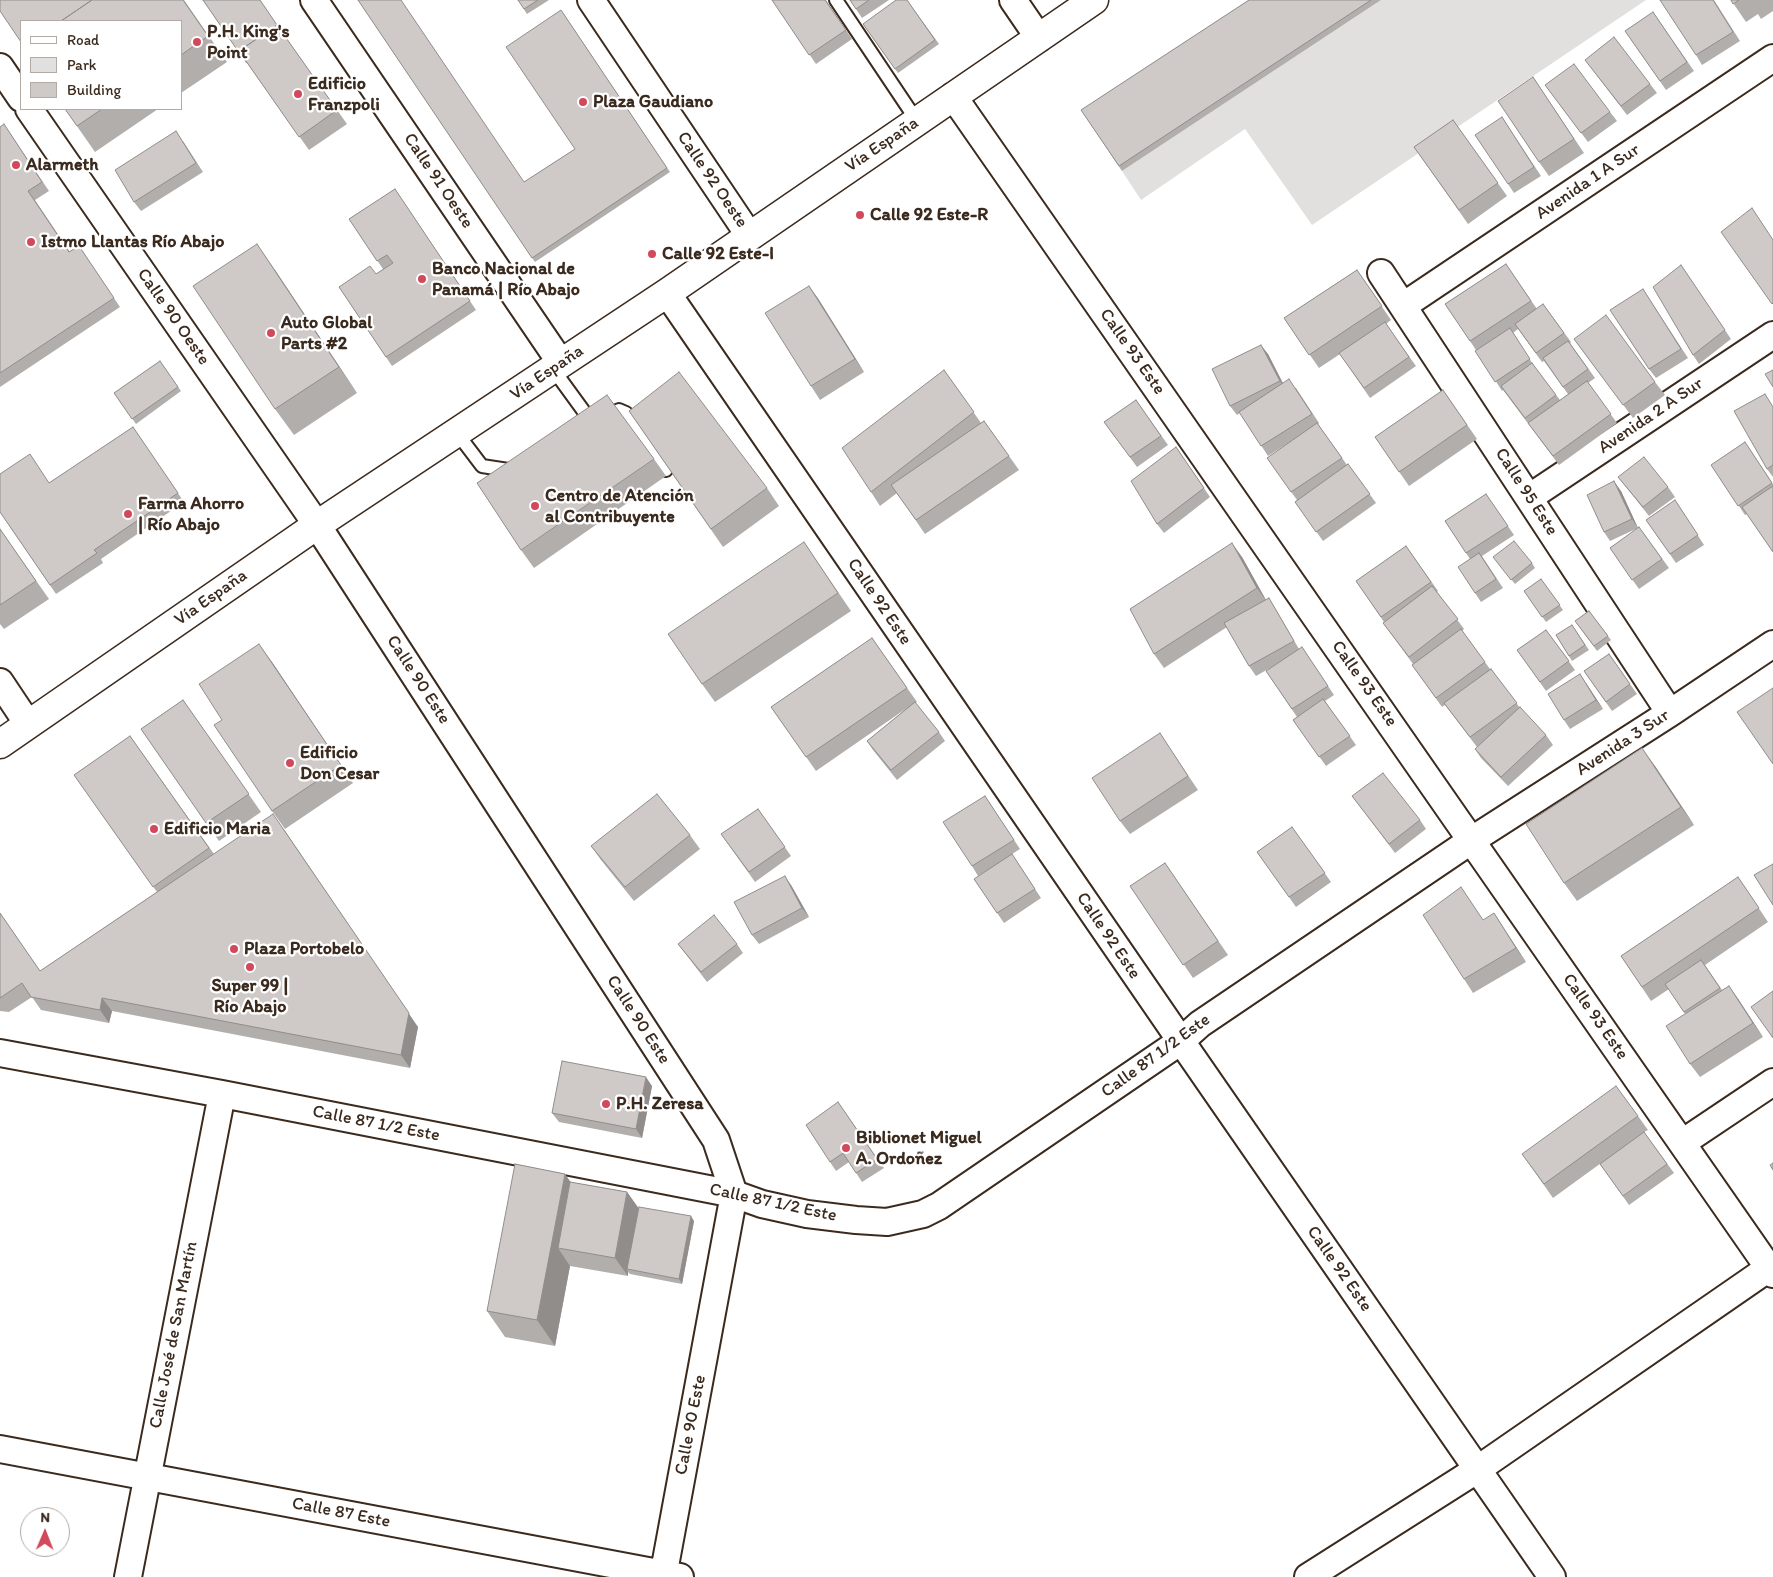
<!DOCTYPE html>
<meta charset="utf-8">
<style>
body{margin:0}
#map{position:relative;width:1773px;height:1577px;overflow:hidden;background:#fff;font-family:Itim,sans-serif}
canvas{display:block}
.legend{position:absolute;left:20px;top:20px;width:162px;height:90px;box-sizing:border-box;background:#fff;border:1px solid #b1aaa5;margin:0;padding:6px 9px;list-style:none;font-size:15px;color:#3b2a1e}
.legend li{display:flex;align-items:center;gap:10px;height:25px}
.legend b{width:25px;border:1px solid #b1aaa5}
.north{position:absolute;left:20px;top:1507px;width:50px;height:50px;box-sizing:border-box;background:#fff;border:1px solid #b1aaa5;border-radius:50%;rotate:1deg;font-size:14px;font-weight:700;line-height:20px;text-align:center;color:#3b2a1e}
.north::after{content:'';display:block;margin:auto;width:18px;height:22px;background:#d1495b;clip-path:polygon(50% 0,100% 100%,50% 72%,0 100%)}
</style>
<div id="map">
<canvas width="1773" height="1577"></canvas>
<ul class="legend">
<li><b style="height:6px;background:#fff"></b>Road</li>
<li><b style="height:14px;background:#e2e0de"></b>Park</li>
<li><b style="height:14px;background:#cfcac7"></b>Building</li>
</ul>
<div class="north">N</div>
</div>
<script>
const context = document.querySelector('canvas').getContext('2d');
context.lineJoin = 'round';
function paint(path, color) { context.fillStyle = color; context.fill(path, 'evenodd'); }
const shape = rows => new Path2D(rows.map(r => 'M' + r).join(''));
function trace(path, color, width, dash) { context.strokeStyle = color; context.lineWidth = width; context.lineCap = dash ? 'butt' : 'round'; context.setLineDash(dash || []); context.stroke(path); }
function write(font, color, halo, rows, align = 'center') {
  context.font = font + ' Itim,sans-serif'; context.lineWidth = 4.5; context.setLineDash([]); context.textBaseline = 'middle'; context.strokeStyle = halo; context.fillStyle = color; for (const [text, x, y, turn = 0] of rows) {
    context.save(); context.translate(x, y); context.rotate((+turn || 0) * Math.PI / 180); context.textAlign = isNaN(turn) ? turn : align; if (halo) context.strokeText(text, 0, 0); context.fillText(text, 0, 0); context.restore();
  }
}
paint(shape([
 [1381,0,1646,0,1312,225,1245,129,1141,200,1122,171]
]), '#e2e0de');
const lane = shape([
 [836,0,917,121],
 [553,369,593,424],
 [605,416,619,410,626,413,666,470],
 [457,433,482,466,515,471]
]);
const street = shape([
 [314,0,561,363],
 [591,0,749,235],
 [1013,0,1039,38],
 [0,67,21,98],
 [953,96,1773,1274],
 [29,109,317,525,716,1140,734,1194,663,1577],
 [1381,273,1670,713],
 [667,293,1181,1041,1552,1577],
 [1403,306,1773,58],
 [1530,497,1773,335],
 [0,682,28,724],
 [0,1053,222,1094,734,1194,762,1204,807,1214,856,1220,887,1222,923,1214,939,1206,1181,1041,1200,1024,1472,840,1670,713,1773,644],
 [1682,1143,1773,1082],
 [0,1449,680,1577],
 [128,1577,222,1094],
 [1308,1577,1478,1469,1769,1268]
]);
const primary = shape([
 [0,744,317,525,667,293,1094,0]
]);
trace(lane, '#3b2a1e', 16);
trace(street, '#3b2a1e', 30);
trace(primary, '#3b2a1e', 31);
trace(lane, '#fff', 12);
trace(street, '#fff', 26);
trace(primary, '#fff', 28);
paint(shape([
 [184,0,227,62,181,93,181,21],
 [203,0,277,25,347,124,309,150,247,63,246,63],
 [358,0,524,182,575,149,561,10,670,172,535,262],
 [518,0,549,0,527,14],
 [772,0,826,0,852,39,816,64],
 [850,0,889,0,862,18],
 [907,0,939,44,898,73,863,24],
 [1249,0,1381,0,1122,171,1081,110],
 [1714,0,1740,41,1702,65,1696,55],
 [1731,0,1773,0,1773,11,1761,19,1758,14,1746,22],
 [1653,12,1694,71,1666,90,1625,31],
 [1585,60,1650,84,1657,93,1627,115],
 [1533,77,1584,153,1549,176,1539,162],
 [1552,94,1610,112,1617,121,1588,142],
 [65,109,158,109,95,152],
 [1502,117,1541,176,1514,193,1508,184],
 [1453,120,1507,196,1468,224,1414,147],
 [4,124,49,191,35,200,70,252,79,246,120,307,0,387,0,127],
 [183,141,203,172,141,211,134,202],
 [395,189,476,310,392,366,339,287,376,274,383,269,349,219],
 [1506,264,1537,309,1543,304,1571,342,1570,343,1595,378,1588,383,1617,423,1559,465,1503,390,1502,391,1476,350,1445,304],
 [1518,329,1542,362,1544,361,1568,394,1560,400,1536,369,1513,333],
 [1681,265,1731,339,1699,364,1693,355],
 [275,270,357,393,294,435,275,409],
 [1357,270,1391,320,1386,324,1416,366,1370,398,1340,354,1319,368,1284,318],
 [809,286,819,300,864,372,820,400,811,386],
 [1643,289,1688,358,1656,378,1649,369],
 [1574,339,1655,382,1665,395,1633,418],
 [1268,354,1283,383,1296,388,1319,423,1318,424,1347,465,1348,464,1376,503,1323,541,1295,502,1297,500,1267,458,1299,436,1268,456,1240,413,1237,415,1230,406],
 [160,361,181,391,136,424,114,393],
 [944,370,981,423,984,421,1019,470,925,534,897,493,880,506,871,492],
 [1443,390,1477,439,1409,486,1375,437],
 [1136,400,1168,445,1137,467,1104,422],
 [1773,405,1773,477,1767,469],
 [629,411,767,488,779,506,723,547],
 [133,427,184,502,101,559,103,563,56,594,0,512,49,483],
 [1745,442,1773,484,1773,552,1747,514,1745,515,1711,465],
 [1176,447,1210,497,1164,533,1157,524],
 [654,459,666,476,534,568,521,550],
 [1618,477,1668,487,1675,497,1649,516],
 [1621,491,1638,528,1639,527,1669,568,1639,589,1610,548,1638,528,1610,541,1604,532],
 [1486,494,1514,535,1482,556,1503,588,1481,602,1475,593,1470,559,1445,521],
 [1675,500,1704,545,1676,563,1646,520],
 [0,529,49,599,4,629,0,624],
 [804,542,851,611,715,702,702,684],
 [1406,546,1438,591,1437,592,1464,629,1462,631,1490,669,1491,669,1520,708,1546,735,1553,745,1508,786,1481,758,1475,749,1481,744,1477,747,1445,705,1442,707,1412,665,1413,664,1383,623,1384,622,1356,581],
 [1242,557,1266,600,1269,598,1275,608,1299,649,1302,647,1334,695,1325,701,1356,745,1326,766,1293,720,1297,717,1266,671,1277,664,1256,676,1249,666,1227,627,1164,668,1154,654],
 [1497,562,1532,563,1535,568,1515,584],
 [1541,579,1563,610,1546,622,1524,591],
 [1589,611,1611,640,1597,651,1575,621],
 [1572,625,1589,650,1572,661,1556,635],
 [1546,630,1575,670,1546,691,1517,650],
 [872,638,917,702,915,703,939,732,945,741,897,780,873,750,867,741,907,708,816,771,771,707],
 [1609,654,1637,694,1612,711,1584,671],
 [272,662,353,783,285,829,272,811,222,720],
 [1586,683,1603,709,1570,729,1564,720],
 [183,700,261,812,219,841,141,729],
 [130,736,214,854,418,1027,410,1068,112,1011,109,1023,41,1010,32,997,9,1012,0,1011,0,913,40,971,157,892,74,775],
 [1169,747,1198,790,1130,834,1120,821],
 [1655,766,1694,825,1577,901,1564,883],
 [985,796,1020,849,1012,854,1041,898,1004,923,974,879,1001,862,978,876,972,866],
 [1352,796,1420,820,1426,829,1395,853],
 [758,809,791,856,755,882,721,834],
 [1292,827,1331,882,1296,907,1257,852],
 [690,835,700,849,634,901,601,860,591,846],
 [1165,863,1228,955,1193,978,1130,886],
 [1738,877,1768,922,1705,965,1722,990,1729,986,1763,1037,1700,1077,1690,1064,1685,1014,1669,989,1651,1001,1621,956],
 [791,885,809,917,759,944,752,935],
 [1494,913,1526,962,1473,993,1464,979],
 [678,944,737,944,743,953,707,982],
 [652,1086,642,1138,559,1122,552,1113],
 [838,1102,884,1168,862,1182,849,1162,836,1171,830,1162],
 [1638,1116,1648,1130,1644,1132,1674,1173,1629,1205,1600,1164,1608,1158,1553,1198,1522,1154],
 [565,1174,570,1182,627,1192,638,1208,694,1221,682,1284,630,1274,628,1272,628,1276,570,1266,555,1346,505,1337,487,1311]
]), '#b2aeab');
paint(shape([
 [257,244,275,270,357,393,339,367],
 [809,286,819,300,864,372,855,359],
 [1261,345,1268,354,1286,390,1280,381],
 [1614,481,1621,491,1638,528,1632,519],
 [1232,543,1242,557,1267,602,1257,588],
 [259,644,272,662,353,783,341,765],
 [1580,674,1586,683,1603,709,1596,700],
 [1642,748,1655,766,1694,825,1681,807],
 [283,828,418,1027,410,1068,401,1055],
 [785,876,791,885,809,917,802,908],
 [1494,913,1503,927,1526,962,1516,948],
 [1729,986,1739,1000,1763,1037,1753,1023],
 [102,998,112,1011,109,1023,100,1010],
 [646,1077,652,1086,642,1138,636,1129],
 [565,1174,583,1200,558,1248,570,1266,555,1346,537,1320],
 [627,1192,640,1210,627,1269,628,1272,628,1276,615,1258],
 [691,1216,694,1221,682,1284,679,1279]
]), '#918d8b');
const building = shape([
 [0,0,92,0,61,21,21,21,21,42,0,11,0,0],
 [92,0,183,0,208,36,181,55,181,21,61,21,92,0],
 [203,0,260,0,277,25,239,51,241,53,240,54,203,0],
 [358,0,401,0,524,182,575,149,506,47,561,10,667,168,532,258,358,0],
 [518,0,538,0,524,9,518,0],
 [772,0,825,0,846,30,809,55,772,0],
 [850,0,869,0,856,9,850,0],
 [896,0,907,0,935,40,895,69,863,24,896,0],
 [1249,0,1371,0,1119,166,1081,110,1249,0],
 [1660,0,1713,0,1733,32,1696,55,1660,0],
 [1731,0,1739,0,1733,4,1731,0],
 [1653,12,1687,62,1660,81,1625,31,1653,12],
 [277,25,337,110,299,137,239,51,277,25],
 [1614,37,1650,84,1621,106,1585,60,1614,37],
 [1574,64,1610,112,1581,133,1545,85,1574,64],
 [1533,77,1574,139,1539,162,1498,101,1533,77],
 [65,109,102,109,77,126,65,109],
 [1502,117,1534,167,1508,184,1475,135,1502,117],
 [1453,120,1498,183,1459,210,1414,147,1453,120],
 [4,124,42,182,28,191,69,252,79,246,114,298,0,373,0,127,4,124],
 [176,131,196,163,134,202,115,170,176,131],
 [395,189,470,301,386,357,339,287,370,266,376,274,393,263,387,255,377,261,349,219,395,189],
 [1752,208,1773,240,1773,303,1772,304,1721,232,1752,208],
 [257,244,339,367,275,409,193,286,257,244],
 [1506,264,1531,301,1470,341,1445,304,1506,264],
 [1681,265,1725,330,1693,355,1653,287,1681,265],
 [1357,270,1382,306,1309,355,1284,318,1357,270],
 [809,286,855,359,811,386,765,313,809,286],
 [1643,289,1681,349,1649,369,1610,310,1643,289],
 [1543,304,1564,333,1536,353,1515,324,1543,304],
 [1606,315,1655,382,1623,405,1574,339,1606,315],
 [1385,322,1409,357,1364,388,1339,353,1385,322],
 [1510,328,1530,359,1495,382,1475,351,1510,328],
 [1568,341,1588,369,1563,387,1543,358,1568,341],
 [1261,345,1280,381,1230,406,1212,369,1261,345],
 [160,361,178,387,132,419,114,393,160,361],
 [1532,363,1556,395,1525,418,1501,386,1532,363],
 [944,370,974,412,871,492,842,448,944,370],
 [1773,370,1773,387,1765,374,1773,370],
 [679,372,767,488,711,529,629,411,679,372],
 [1289,379,1312,414,1261,446,1239,412,1289,379],
 [1587,381,1611,414,1553,456,1528,423,1587,381],
 [1443,390,1467,425,1399,472,1375,437,1443,390],
 [1765,394,1773,407,1773,465,1767,469,1734,411,1765,394],
 [607,395,654,459,521,550,477,483,607,395],
 [1136,400,1161,436,1130,457,1104,422,1136,400],
 [984,421,1009,456,916,520,891,485,984,421],
 [1317,423,1342,458,1291,492,1267,458,1317,423],
 [133,427,178,493,94,550,97,553,50,585,0,512,0,474,30,454,49,483,133,427],
 [1745,442,1772,483,1738,506,1711,465,1745,442],
 [1176,447,1204,488,1157,524,1131,481,1176,447],
 [1644,457,1668,487,1643,507,1618,477,1644,457],
 [1348,464,1370,494,1316,532,1295,502,1348,464],
 [1614,481,1632,519,1604,532,1587,495,1614,481],
 [1773,486,1773,552,1742,507,1773,486],
 [1486,494,1508,526,1466,553,1445,521,1486,494],
 [1675,500,1698,535,1670,554,1646,520,1675,500],
 [1639,527,1662,559,1632,580,1610,548,1639,527],
 [0,529,36,581,0,605,0,529],
 [1514,541,1532,563,1511,580,1493,557,1514,541],
 [804,542,838,593,702,684,668,634,804,542],
 [1232,543,1257,588,1154,654,1130,609,1232,543],
 [1406,546,1431,582,1381,617,1356,581,1406,546],
 [1479,553,1496,579,1475,593,1458,567,1479,553],
 [1541,579,1560,605,1542,617,1524,591,1541,579],
 [1432,586,1458,619,1409,657,1383,623,1432,586],
 [1269,598,1294,641,1249,666,1224,623,1269,598],
 [1589,611,1608,636,1594,646,1575,621,1589,611],
 [1572,625,1585,645,1569,656,1556,635,1572,625],
 [1461,629,1485,662,1436,698,1412,665,1461,629],
 [1546,630,1569,661,1540,682,1517,650,1546,630],
 [872,638,907,688,806,757,771,707,872,638],
 [259,644,341,765,272,811,214,725,222,720,199,684,259,644],
 [1302,647,1328,686,1292,709,1266,671,1302,647],
 [1609,654,1630,684,1606,702,1584,671,1609,654],
 [1491,669,1517,703,1470,737,1444,703,1491,669],
 [1580,674,1596,700,1564,720,1548,694,1580,674],
 [1773,688,1773,764,1737,712,1773,688],
 [1323,699,1350,736,1319,757,1293,720,1323,699],
 [183,700,249,794,206,823,141,729,183,700],
 [915,702,939,732,891,770,867,741,915,702],
 [1520,707,1546,735,1501,777,1475,749,1520,707],
 [1160,733,1188,776,1120,821,1092,778,1160,733],
 [130,736,209,848,153,887,74,775,130,736],
 [1642,748,1681,807,1564,883,1526,824,1642,748],
 [1383,773,1420,820,1389,844,1352,796,1383,773],
 [657,794,690,835,625,887,591,846,657,794],
 [985,796,1014,840,972,866,943,822,985,796],
 [758,809,785,847,749,872,721,834,758,809],
 [273,814,409,1013,401,1055,102,998,100,1010,31,997,22,983,0,998,0,913,40,971,273,814],
 [1292,827,1325,873,1289,897,1257,852,1292,827],
 [1012,854,1035,889,997,913,974,879,1012,854],
 [1165,863,1218,941,1183,965,1130,886,1165,863],
 [1773,864,1773,905,1754,875,1773,864],
 [785,876,802,908,752,935,734,902,785,876],
 [1738,877,1759,908,1642,987,1621,956,1738,877],
 [1461,887,1483,920,1494,913,1516,948,1464,979,1423,915,1461,887],
 [714,915,737,944,701,972,678,944,714,915],
 [1701,960,1720,988,1684,1012,1665,984,1701,960],
 [1729,986,1753,1023,1690,1064,1666,1026,1729,986],
 [1773,991,1773,1038,1751,1007,1773,991],
 [562,1061,646,1077,636,1129,552,1113,562,1061],
 [1616,1086,1638,1116,1544,1184,1522,1154,1616,1086],
 [838,1102,877,1159,856,1173,843,1153,830,1162,806,1125,838,1102],
 [1644,1132,1667,1164,1623,1196,1600,1164,1644,1132],
 [1773,1163,1773,1170,1770,1165,1773,1163],
 [515,1164,565,1174,537,1320,487,1311,515,1164],
 [570,1182,627,1192,615,1258,558,1248,570,1182],
 [639,1207,691,1216,679,1279,627,1269,639,1207]
]);
paint(building, '#cfcac7');
trace(building, '#918d8b', 1);
for (const [x, y, r, color] of [
 [197,42,5,"#d1495b"],
 [298,94,5,"#d1495b"],
 [583,102,5,"#d1495b"],
 [16,165,5,"#d1495b"],
 [860,215,5,"#d1495b"],
 [31,242,5,"#d1495b"],
 [652,254,5,"#d1495b"],
 [422,279,5,"#d1495b"],
 [271,333,5,"#d1495b"],
 [535,506,5,"#d1495b"],
 [128,514,5,"#d1495b"],
 [290,763,5,"#d1495b"],
 [154,829,5,"#d1495b"],
 [234,949,5,"#d1495b"],
 [250,967,5,"#d1495b"],
 [606,1104,5,"#d1495b"],
 [846,1148,5,"#d1495b"]
]) { const dot = new Path2D(); dot.arc(x, y, r, 0, 2 * Math.PI); context.fillStyle = color; context.fill(dot); trace(dot, '#fff', 2); }
write('bold 18px', '#3b2a1e', '#fff', [
 ["P.H. King's",207,32],
 ["Point",207,53],
 ["Edificio",308,84],
 ["Franzpoli",308,105],
 ["Plaza Gaudiano",593,102],
 ["Alarmeth",26,165],
 ["Calle 92 Este-R",870,215],
 ["Istmo Llantas Río Abajo",41,242],
 ["Calle 92 Este-I",662,254],
 ["Banco Nacional de",432,269],
 ["Panamá | Río Abajo",432,290],
 ["Auto Global",281,323],
 ["Parts #2",281,344],
 ["Centro de Atención",545,496],
 ["al Contribuyente",545,517],
 ["Farma Ahorro",138,504],
 ["| Río Abajo",138,525],
 ["Edificio",300,753],
 ["Don Cesar",300,774],
 ["Edificio Maria",164,829],
 ["Plaza Portobelo",244,949],
 ["Super 99 |",250,986,"center"],
 ["Río Abajo",250,1007,"center"],
 ["P.H. Zeresa",616,1104],
 ["Biblionet Miguel",856,1138],
 ["A. Ordoñez",856,1159]
], 'left');
write('18px', '#3b2a1e', '#fff', [
 ["Vía España",882,145,-34],
 ["Calle 92 Oeste",712,180,56],
 ["Calle 91 Oeste",438,181,56],
 ["Avenida 1 A Sur",1588,182,-34],
 ["Calle 90 Oeste",173,317,55],
 ["Calle 93 Este",1132,352,55],
 ["Vía España",547,373,-34],
 ["Avenida 2 A Sur",1651,416,-34],
 ["Calle 95 Este",1526,492,57],
 ["Vía España",211,598,-35],
 ["Calle 92 Este",879,602,56],
 ["Calle 90 Este",418,680,57],
 ["Calle 93 Este",1364,684,55],
 ["Avenida 3 Sur",1623,743,-33],
 ["Calle 92 Este",1108,936,56],
 ["Calle 93 Este",1595,1017,55],
 ["Calle 90 Este",638,1020,57],
 ["Calle 87 1/2 Este",1156,1056,-36],
 ["Calle 87 1/2 Este",376,1124,11],
 ["Calle 87 1/2 Este",773,1203,12],
 ["Calle 92 Este",1339,1269,55],
 ["Calle José de San Martín",174,1335,-79],
 ["Calle 90 Este",691,1425,-79],
 ["Calle 87 Este",341,1513,11]
]);
</script>
